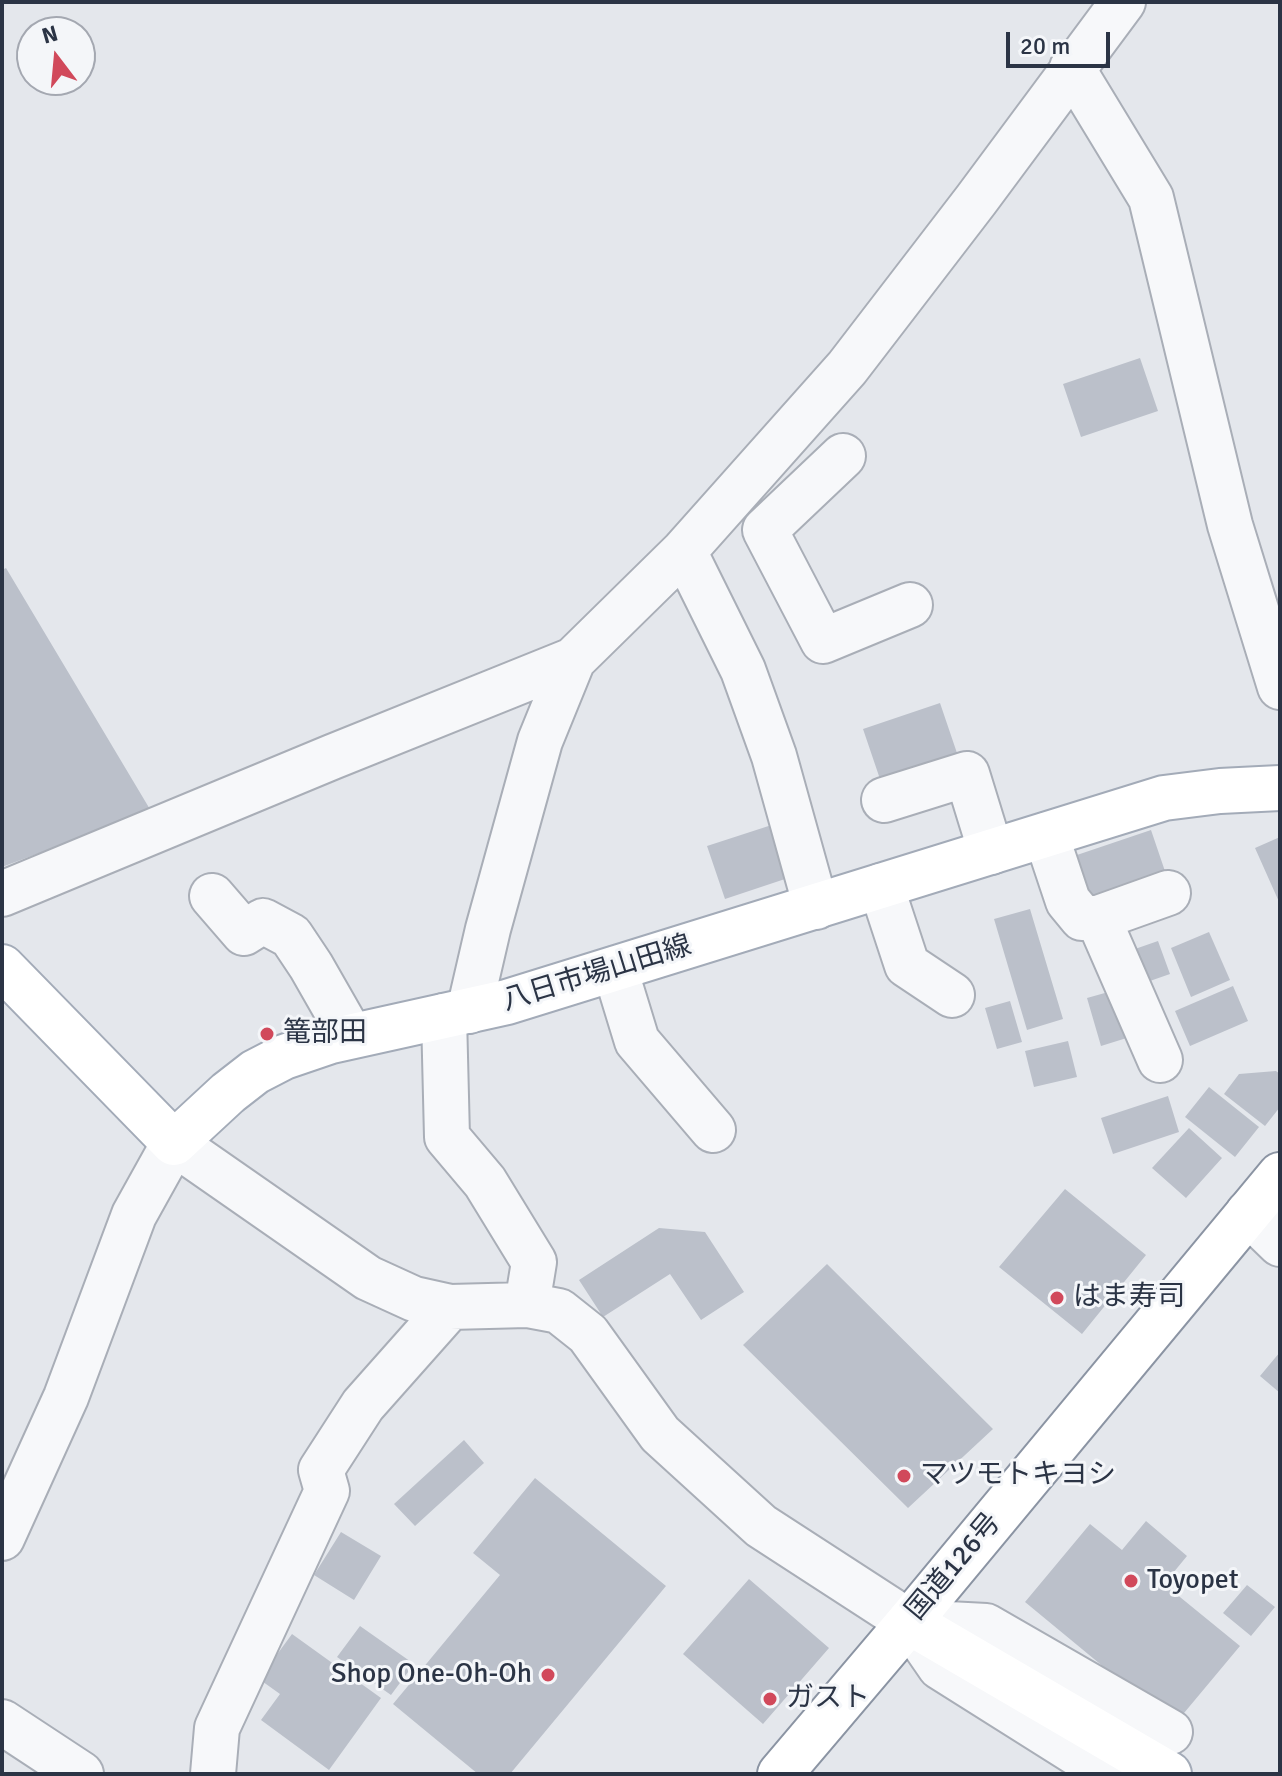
<!DOCTYPE html>
<meta charset="utf-8">
<style>
body{margin:0}
#map{position:relative;width:1282px;height:1776px;overflow:hidden;background:#e4e7ec;font-family:Signika,sans-serif}
canvas{display:block}
.frame{position:absolute;inset:0;border:4px solid #2b3445;pointer-events:none}
.north{position:absolute;left:16px;top:16px;width:80px;height:80px;box-sizing:border-box;background:#f4f6f9;border:2px solid #a4a8b1;border-radius:50%;rotate:344deg;font-size:22px;font-weight:700;line-height:32px;text-align:center;color:#2b3445}
.north::after{content:'';display:block;margin:auto;width:28px;height:36px;background:#d1495b;clip-path:polygon(50% 0,100% 100%,50% 72%,0 100%)}
.scale{position:absolute;left:1006px;top:32px;width:104px;height:36px;box-sizing:border-box;border:4px solid #2b3445;border-top:0;padding-left:10px;font-size:24px;line-height:28px;white-space:nowrap;color:#2b3445;-webkit-text-stroke:6px #f4f6f9;paint-order:stroke}
</style>
<div id="map">
<canvas width="1282" height="1776"></canvas>
<div class="frame"></div>
<div class="north">N</div>
<div class="scale">20 m</div>
</div>
<script>
const context = document.querySelector('canvas').getContext('2d');
context.lineJoin = 'round';
function paint(path, color) { context.fillStyle = color; context.fill(path, 'evenodd'); }
const shape = rows => new Path2D(rows.map(r => 'M' + r).join(''));
function trace(path, color, width, dash) { context.strokeStyle = color; context.lineWidth = width; context.lineCap = dash ? 'butt' : 'round'; context.setLineDash(dash || []); context.stroke(path); }
function write(font, color, halo, rows, align = 'center') {
  context.font = font + ' Signika,"Noto Sans JP",sans-serif'; context.lineWidth = 6; context.setLineDash([]); context.textBaseline = 'middle'; context.strokeStyle = halo; context.fillStyle = color; for (const [text, x, y, turn = 0] of rows) {
    context.save(); context.translate(x, y); context.rotate((+turn || 0) * Math.PI / 180); context.textAlign = isNaN(turn) ? turn : align; if (halo) context.strokeText(text, 0, 0); context.fillText(text, 0, 0); context.restore();
  }
}
paint(shape([
 [1140,358,1158,411,1081,437,1063,384],
 [6,568,151,811,2,867,2,570],
 [940,703,958,756,881,782,863,729],
 [784,821,803,873,725,899,707,846],
 [1151,830,1169,883,1092,909,1074,856],
 [1280,837,1280,904,1255,848],
 [1030,909,1063,1019,1027,1030,994,919],
 [1209,932,1230,980,1191,997,1171,948],
 [1158,941,1170,974,1147,982,1135,949],
 [1233,986,1248,1021,1190,1046,1175,1011],
 [1119,989,1133,1036,1101,1046,1087,998],
 [1010,1001,1022,1042,997,1049,985,1008],
 [1068,1041,1077,1077,1034,1087,1025,1051],
 [1276,1071,1280,1074,1280,1107,1265,1126,1224,1094,1239,1074],
 [1209,1087,1259,1127,1235,1157,1185,1117],
 [1168,1096,1179,1132,1113,1154,1101,1118],
 [1189,1128,1222,1158,1186,1198,1152,1168],
 [1065,1189,1146,1255,1082,1334,999,1267],
 [659,1228,705,1232,744,1292,701,1320,670,1274,603,1317,579,1280],
 [827,1264,993,1429,908,1508,743,1345],
 [1280,1352,1280,1393,1260,1376],
 [464,1440,484,1463,415,1526,394,1504],
 [535,1478,666,1586,510,1774,478,1774,393,1704,500,1575,473,1553],
 [1146,1521,1187,1556,1164,1584,1240,1646,1174,1725,1025,1602,1090,1524,1122,1550],
 [341,1532,381,1556,354,1600,314,1575],
 [749,1579,829,1648,763,1724,683,1654],
 [1247,1585,1275,1607,1251,1636,1223,1613],
 [360,1626,414,1664,391,1695,337,1657],
 [292,1634,381,1698,329,1770,261,1720,280,1694,259,1679]
]), '#bbc0ca');
const minor = shape([
 [1072,68,1151,198,1230,525,1280,687],
 [843,456,765,530,823,641,910,605],
 [684,551,743,670,774,756,816,907],
 [884,800,967,774,991,852],
 [1046,835,1068,901,1082,918,1098,918,1168,893],
 [881,886,907,965,952,995],
 [2,894,332,757,573,660],
 [212,896,244,933,263,921,291,936,311,966,351,1036],
 [1098,918,1160,1060],
 [615,969,637,1041,713,1130],
 [469,1011,488,929,540,741,573,660,684,551,847,368,976,200,1123,2],
 [444,1016,447,1137,485,1182,534,1262,527,1305],
 [1248,1213,1280,1244],
 [2,1538,66,1397,134,1215,174,1143,368,1278,414,1299,450,1307,527,1305,559,1311,588,1334,660,1434,761,1526,909,1622,940,1667,1110,1774],
 [909,1622,986,1626,1170,1732],
 [2,1722,81,1774],
 [213,1774,217,1728,327,1491,321,1470,363,1405,450,1307]
]);
const major = shape([
 [2,967,174,1143,228,1093,255,1072,284,1057,331,1041,507,1002,1164,798,1220,791,1280,788],
 [909,1622,1169,1774]
]);
const highway = shape([
 [780,1774,909,1622,1280,1175]
]);
trace(minor, '#a9aeb7', 48);
trace(major, '#a3abb8', 48);
trace(highway, '#8b94a3', 48);
trace(minor, '#f7f8fa', 44);
trace(major, '#fff', 44);
trace(highway, '#fff', 44);
for (const [x, y, r, color] of [
 [267,1034,8,"#d1495b"],
 [1057,1298,8,"#d1495b"],
 [904,1476,8,"#d1495b"],
 [1131,1581,8,"#d1495b"],
 [548,1675,8,"#d1495b"],
 [770,1699,8,"#d1495b"]
]) { const dot = new Path2D(); dot.arc(x, y, r, 0, 2 * Math.PI); context.fillStyle = color; context.fill(dot); trace(dot, '#f4f6f9', 3); }
write('28px', '#2b3445', '#f4f6f9', [
 ["八日市場山田線",597,974,-17],
 ["国道126号",954,1567,-50]
]);
write('28px', '#2b3445', '#f4f6f9', [
 ["篭部田",283,1034],
 ["はま寿司",1073,1298],
 ["マツモトキヨシ",920,1476],
 ["Toyopet",1147,1581],
 ["Shop One-Oh-Oh",532,1675,"right"],
 ["ガスト",786,1699]
], 'left');
</script>
